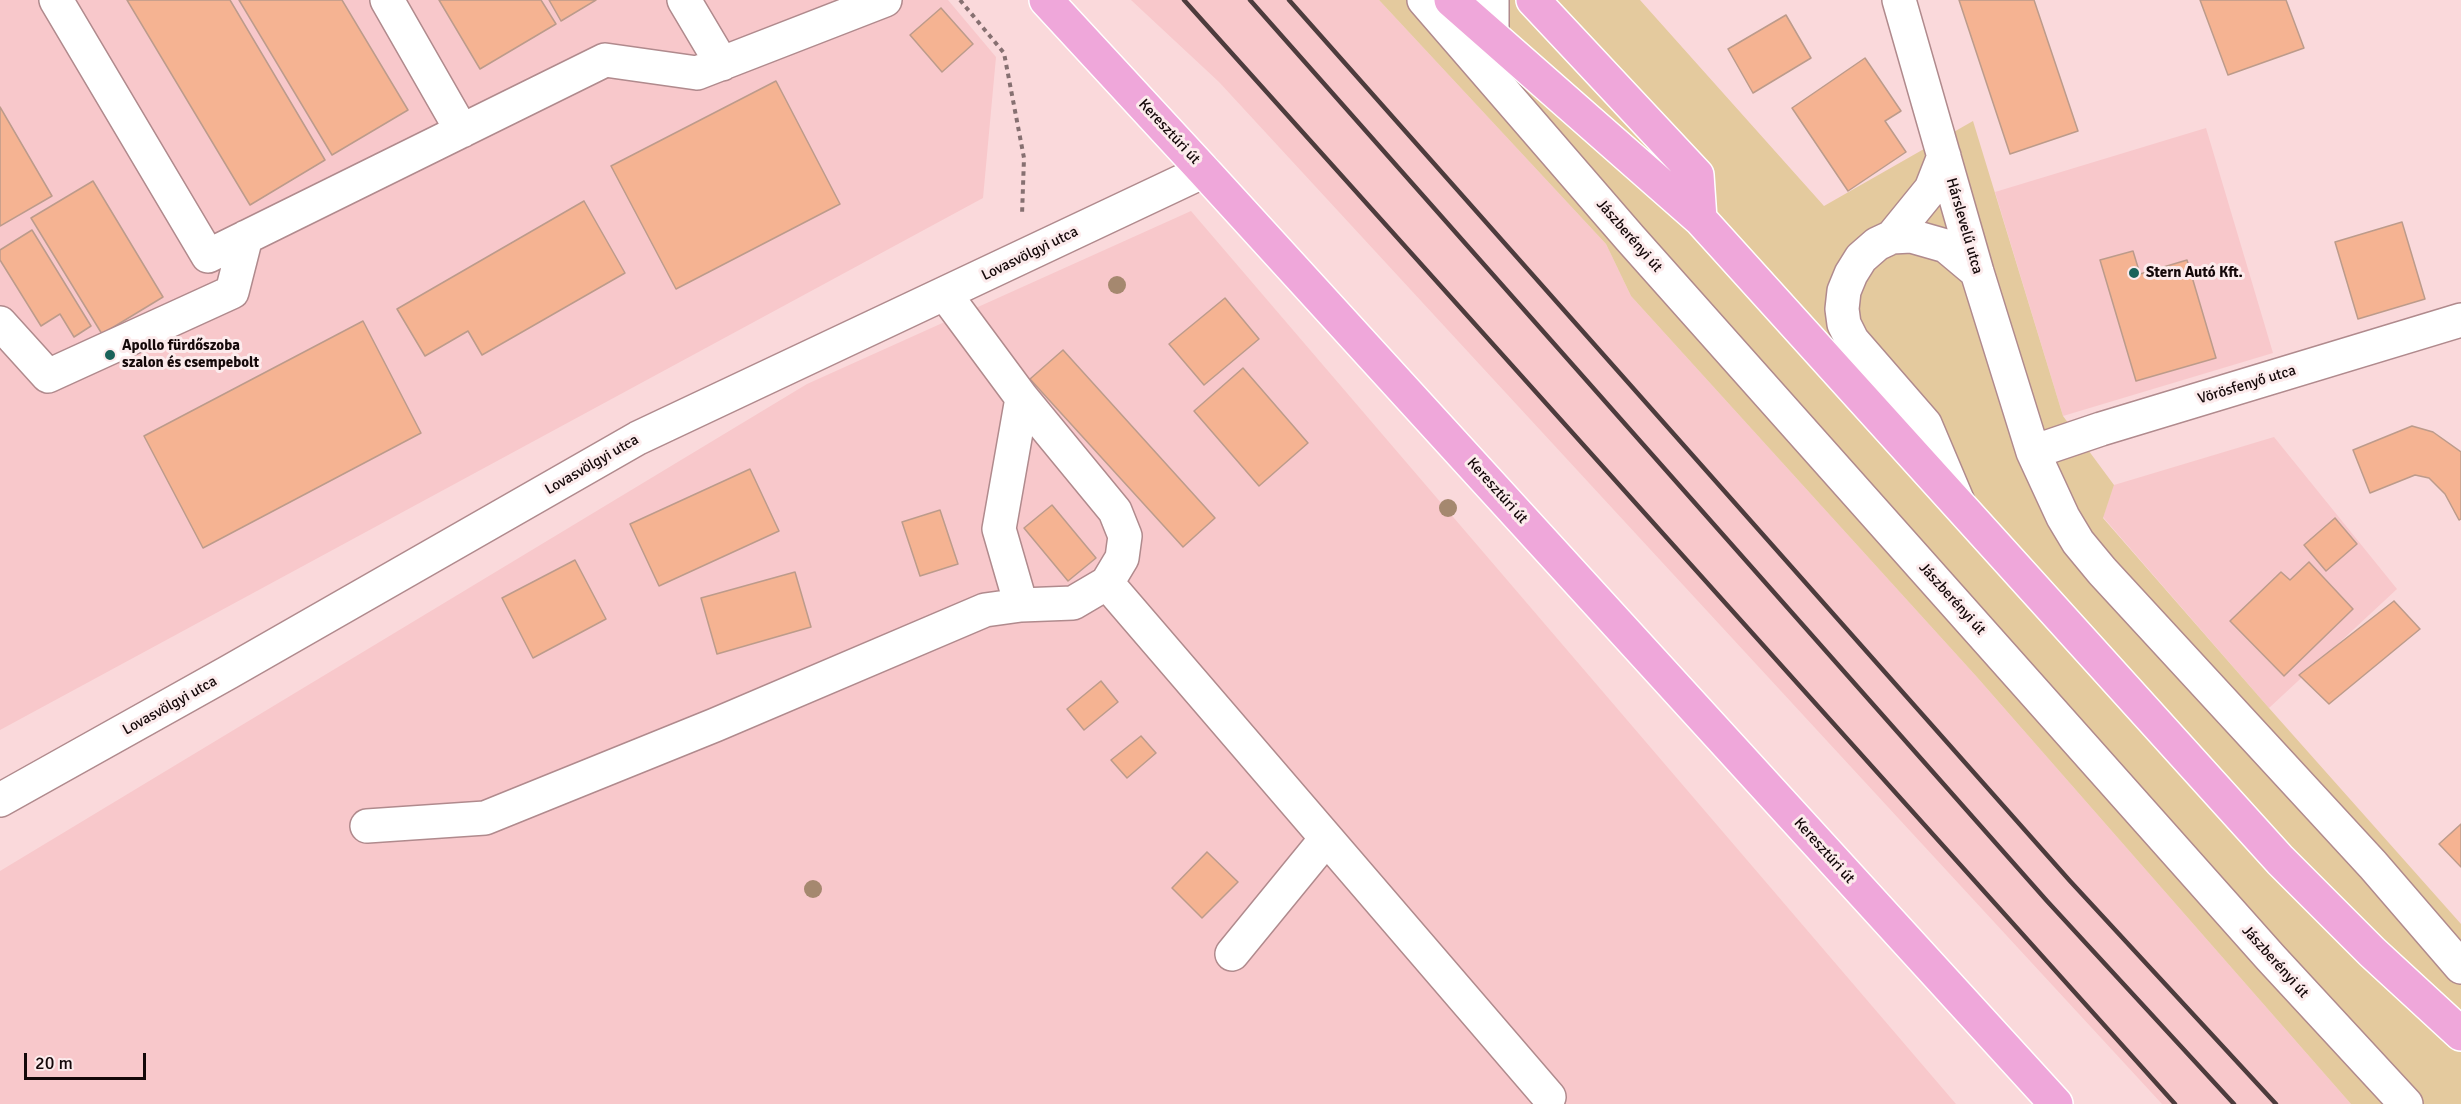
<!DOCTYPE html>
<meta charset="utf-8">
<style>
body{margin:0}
#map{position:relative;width:2461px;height:1104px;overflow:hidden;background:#fad9db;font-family:Signika,sans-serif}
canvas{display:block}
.scale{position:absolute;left:24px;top:1053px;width:122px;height:27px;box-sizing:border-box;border:3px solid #140809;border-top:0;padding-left:8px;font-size:18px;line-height:21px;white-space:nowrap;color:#140809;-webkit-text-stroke:4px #fcebec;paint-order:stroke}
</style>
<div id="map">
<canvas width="2461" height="1104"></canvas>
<div class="scale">20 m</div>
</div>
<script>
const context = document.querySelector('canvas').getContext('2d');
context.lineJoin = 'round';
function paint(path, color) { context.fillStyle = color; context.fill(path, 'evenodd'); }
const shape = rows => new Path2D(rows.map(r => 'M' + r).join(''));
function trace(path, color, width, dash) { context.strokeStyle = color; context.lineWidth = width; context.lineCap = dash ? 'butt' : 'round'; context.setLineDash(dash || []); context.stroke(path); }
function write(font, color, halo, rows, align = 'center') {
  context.font = font + ' Signika,sans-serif'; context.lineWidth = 6; context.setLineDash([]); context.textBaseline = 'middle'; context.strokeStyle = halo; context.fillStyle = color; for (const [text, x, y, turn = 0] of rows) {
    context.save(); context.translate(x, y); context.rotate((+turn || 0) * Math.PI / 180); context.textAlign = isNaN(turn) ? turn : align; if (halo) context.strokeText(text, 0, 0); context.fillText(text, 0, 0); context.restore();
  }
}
paint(shape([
 [0,0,948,0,996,57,983,198,0,730],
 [1131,0,1379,0,1606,244,1631,296,1976,676,2351,1104,2162,1104,1219,82],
 [2206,128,2273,353,2063,416,1995,192],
 [1191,211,1956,1104,0,1104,0,871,807,384],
 [2274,437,2397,589,2269,708,2103,517,2114,485]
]), '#f8c8cb');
paint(shape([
 [1379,0,1640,0,1824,206,1973,121,2063,416,2114,485,2103,518,2269,708,2461,924,2461,1104,2351,1104,1976,676,1631,296,1606,244]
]), '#e4ca9e');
const building = shape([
 [127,0,230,0,325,160,250,205,127,0],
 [239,0,342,0,408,110,332,155,239,0],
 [439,0,541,0,556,24,480,69,439,0],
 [549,0,596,0,561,21,549,0],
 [1959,0,2034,0,2078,131,2010,154,1959,0],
 [2200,0,2286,0,2304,48,2228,75,2200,0],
 [941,8,973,44,942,72,910,35,941,8],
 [1786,15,1811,58,1753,93,1728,49,1786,15],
 [1865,58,1901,111,1885,121,1906,152,1848,191,1792,108,1865,58],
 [776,81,840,204,676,289,611,166,776,81],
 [0,107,52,196,0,226,0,107],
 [93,181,163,297,102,334,31,218,93,181],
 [584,201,625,273,482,355,468,331,425,356,397,309,584,201],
 [2402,222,2425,299,2358,319,2335,242,2402,222],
 [32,230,91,326,74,337,60,314,41,326,0,260,0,250,32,230],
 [2133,251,2140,274,2187,260,2216,358,2136,381,2100,260,2133,251],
 [1225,298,1259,339,1204,385,1169,344,1225,298],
 [363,321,421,433,203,548,144,436,363,321],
 [1063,350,1215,518,1183,547,1030,379,1063,350],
 [1243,368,1308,443,1259,486,1194,411,1243,368],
 [2412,426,2433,432,2461,452,2461,519,2459,520,2445,494,2429,478,2415,475,2370,493,2353,450,2412,426],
 [750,469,779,531,659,586,630,524,750,469],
 [1052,505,1096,558,1068,581,1024,528,1052,505],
 [940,510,958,564,920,576,902,522,940,510],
 [2335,518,2357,544,2326,571,2304,545,2335,518],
 [575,560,606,619,533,658,502,598,575,560],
 [2309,562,2353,609,2284,676,2230,621,2281,572,2290,580,2309,562],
 [795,572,811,627,717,654,701,598,795,572],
 [2394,601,2420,629,2329,704,2299,675,2394,601],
 [1101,681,1118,702,1084,730,1067,709,1101,681],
 [1141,736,1156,753,1127,778,1111,760,1141,736],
 [2461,824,2461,867,2439,844,2461,824],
 [1207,852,1238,882,1202,918,1172,888,1207,852]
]);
paint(building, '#f5b392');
trace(building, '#bc9b8b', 1.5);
const minor = shape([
 [56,0,208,256,605,60,697,73,885,0],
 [387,0,462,131],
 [684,0,722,64],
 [1424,0,1630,238,2271,958,2406,1104],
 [1492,0,1492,34,1496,58],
 [1899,0,1977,272,2033,452,2063,517,2078,542,2102,571,2373,865,2461,967],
 [1892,237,1931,189,1944,156],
 [945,294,1022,398,1115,511,1125,536,1122,558,1107,583,1549,1097],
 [0,323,48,376,232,292,246,237],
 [2033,452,2101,429,2461,320],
 [1958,502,1925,424,1852,340,1844,324,1842,309,1844,291,1851,274,1861,258,1877,244,1892,237,1911,236,1946,246,1977,272],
 [1021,605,999,529,1022,398],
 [0,800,229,672,638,438,1204,171],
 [367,826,485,818,715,725,985,610,1021,605,1073,603,1107,583],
 [1232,954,1326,839]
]);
const major = shape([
 [1046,0,1204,171,2056,1104],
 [1451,0,1700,219,2280,860,2372,952,2461,1034],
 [1533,0,1697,175,1700,219]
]);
trace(minor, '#b08a8d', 36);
trace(major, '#fff', 36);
trace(shape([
 [960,0,1004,53,1024,158,1022,215]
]), '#867071', 4, [4.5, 4.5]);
trace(minor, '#fff', 33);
trace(major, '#efa7da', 33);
trace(shape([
 [1184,0,2175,1104],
 [1250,0,2047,901,2234,1104],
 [1289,0,2070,881,2276,1104]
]), '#4d3c3d', 4.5);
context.fillStyle = '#a5886f';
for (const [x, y] of [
 [1117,285],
 [1448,508],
 [813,889]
]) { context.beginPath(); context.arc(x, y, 9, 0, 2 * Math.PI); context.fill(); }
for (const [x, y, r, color] of [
 [2134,273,6,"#1a635a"],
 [110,355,6,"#1a635a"]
]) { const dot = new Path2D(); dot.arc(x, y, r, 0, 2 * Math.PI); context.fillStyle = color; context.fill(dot); trace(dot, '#fcebec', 2); }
write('15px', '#140809', '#fcebec', [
 ["Keresztúri út",1169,132,47],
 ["Hárslevelű utca",1964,226,74],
 ["Jászberényi út",1629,236,49],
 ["Lovasvölgyi utca",1030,254,-26],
 ["Vörösfenyő utca",2247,385,-17],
 ["Lovasvölgyi utca",592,465,-30],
 ["Keresztúri út",1497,491,48],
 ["Jászberényi út",1952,599,48],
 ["Lovasvölgyi utca",170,706,-29],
 ["Keresztúri út",1824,851,48],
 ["Jászberényi út",2275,962,48]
]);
write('bold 15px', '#140809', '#fcebec', [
 ["Stern Autó Kft.",2146,273],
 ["Apollo fürdőszoba",122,346],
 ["szalon és csempebolt",122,363]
], 'left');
</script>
